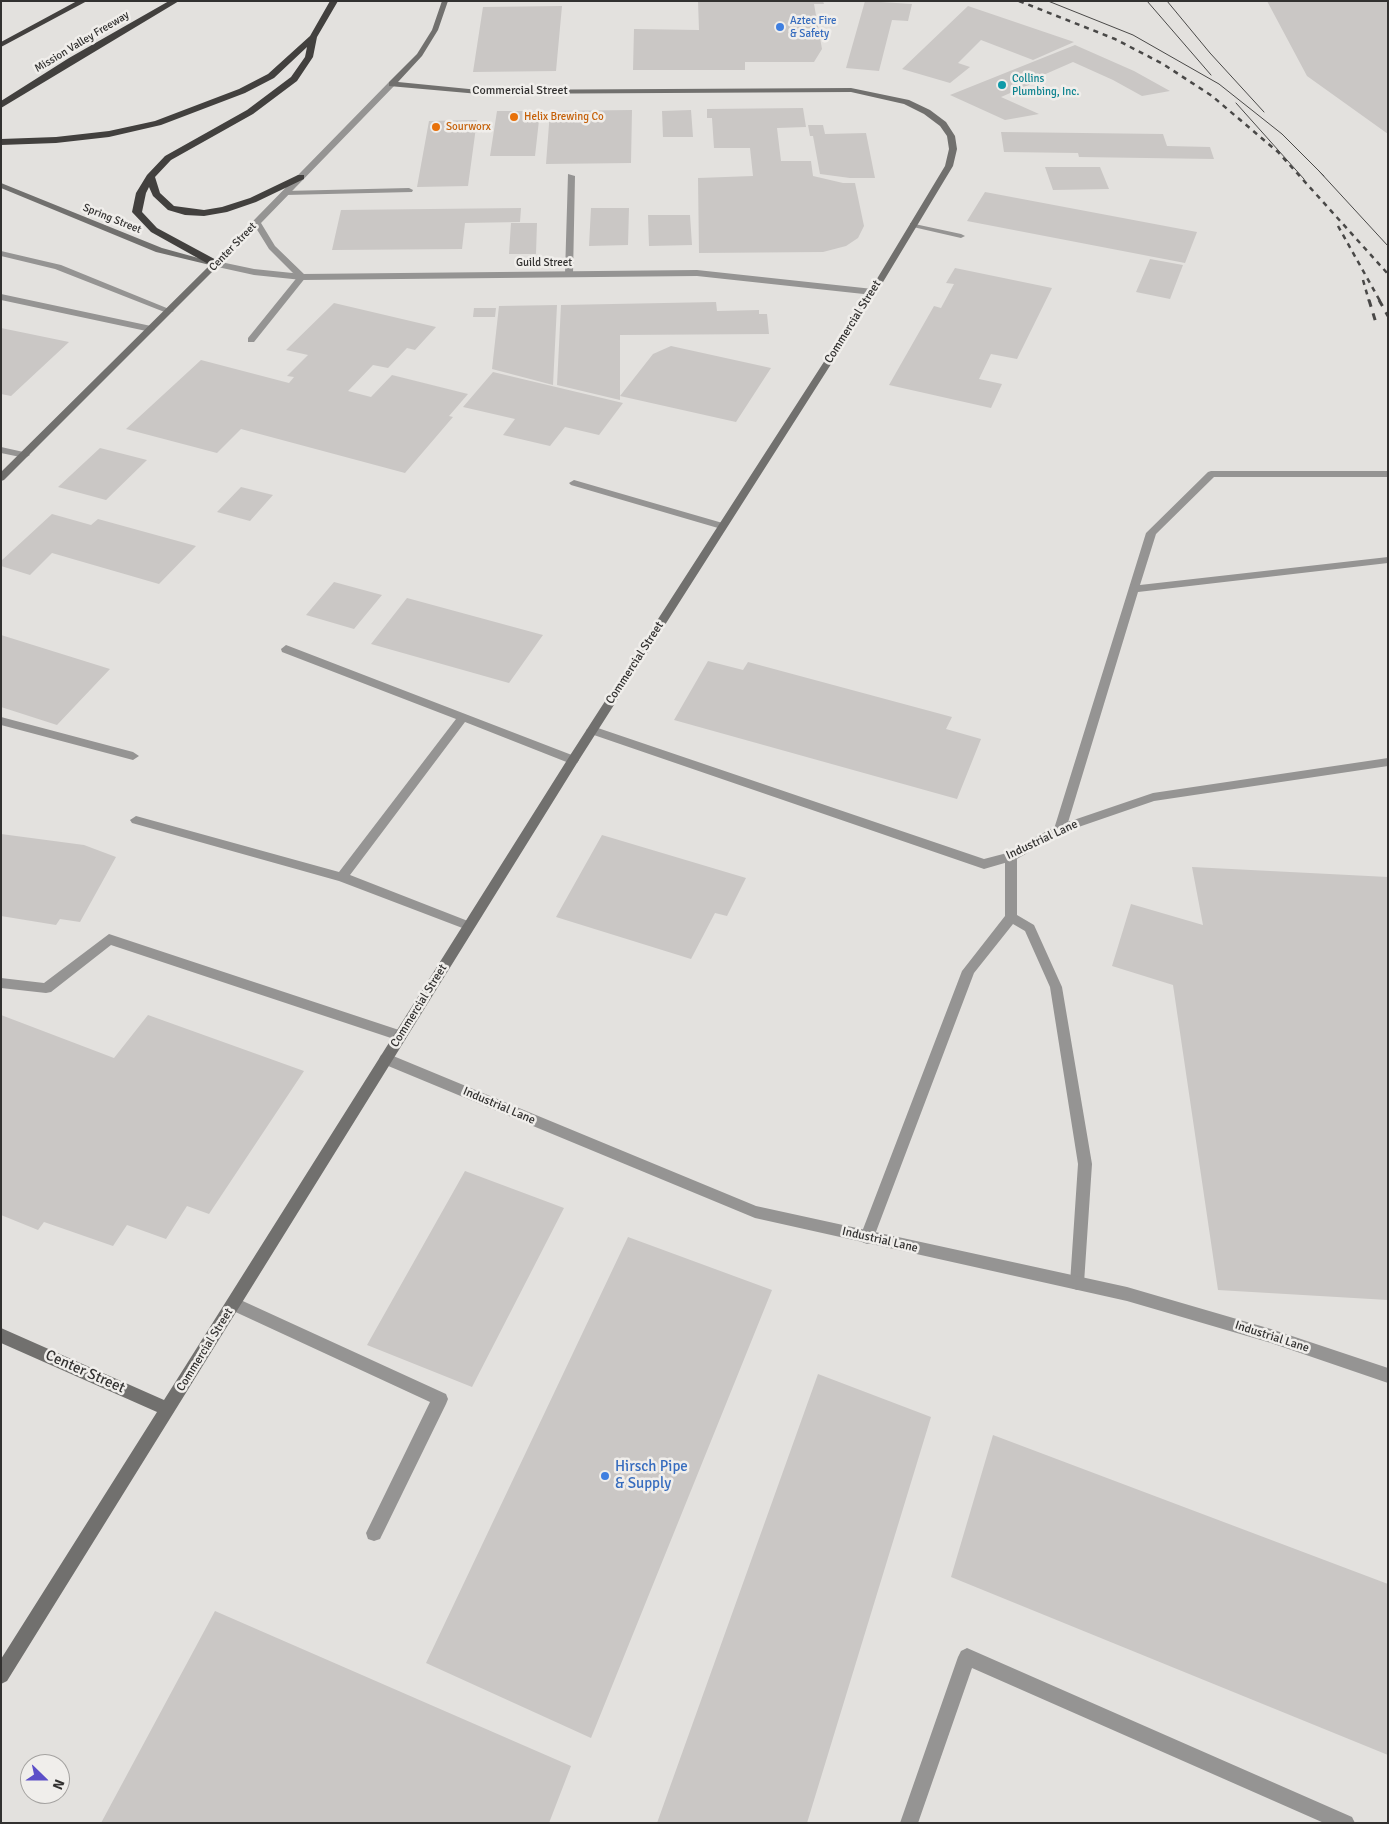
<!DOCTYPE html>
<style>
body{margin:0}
#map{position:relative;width:1389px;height:1824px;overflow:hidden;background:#e3e1de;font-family:Signika,sans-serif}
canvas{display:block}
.frame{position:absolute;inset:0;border:2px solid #323130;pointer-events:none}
.north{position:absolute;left:20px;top:1754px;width:50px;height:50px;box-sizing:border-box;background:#f0eeeb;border:1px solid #a4a2a0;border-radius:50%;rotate:112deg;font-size:14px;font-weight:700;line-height:20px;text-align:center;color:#323130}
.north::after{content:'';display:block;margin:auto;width:18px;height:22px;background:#5c4fc8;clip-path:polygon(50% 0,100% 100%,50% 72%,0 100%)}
</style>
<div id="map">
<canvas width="1389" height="1824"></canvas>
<div class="frame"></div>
<div class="north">N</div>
</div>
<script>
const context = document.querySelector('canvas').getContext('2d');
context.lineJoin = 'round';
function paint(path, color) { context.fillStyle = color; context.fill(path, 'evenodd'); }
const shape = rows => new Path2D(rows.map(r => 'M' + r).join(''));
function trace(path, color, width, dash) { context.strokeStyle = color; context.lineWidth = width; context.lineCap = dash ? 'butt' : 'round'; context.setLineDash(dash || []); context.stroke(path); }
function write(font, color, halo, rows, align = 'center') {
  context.font = font + ' Signika,sans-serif'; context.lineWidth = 5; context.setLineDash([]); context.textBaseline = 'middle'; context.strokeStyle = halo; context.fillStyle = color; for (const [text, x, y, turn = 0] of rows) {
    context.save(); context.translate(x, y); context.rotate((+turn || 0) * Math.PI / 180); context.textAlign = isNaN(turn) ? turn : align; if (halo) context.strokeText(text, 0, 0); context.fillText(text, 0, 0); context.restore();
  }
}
paint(shape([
 [698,1,823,1,824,4,814,4,822,49,814,62,745,62,745,70,633,70,634,29,699,30],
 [865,1,912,4,908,21,892,20,879,71,846,68],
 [1267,1,1388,1,1388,134,1307,76],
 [562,6,556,71,473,72,483,7],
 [968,6,1074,42,1033,60,981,40,958,63,970,67,950,83,902,69],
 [1075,45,1134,71,1170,91,1142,96,1113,80,1073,62,1041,76,1045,78,1001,97,1039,114,1005,120,950,95],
 [803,108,806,127,777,128,781,161,811,161,813,176,843,183,855,183,864,226,858,238,846,246,823,252,699,253,698,178,753,176,750,148,714,148,712,118,707,118,707,109],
 [632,110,631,163,546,164,550,111],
 [691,110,693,137,663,137,662,111],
 [497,111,540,111,535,156,490,156],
 [477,120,468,186,417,187,429,121],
 [808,125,823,125,825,134,866,133,875,178,850,178,820,174,813,136,810,136],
 [1001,132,1163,134,1167,146,1210,147,1214,159,1079,157,1078,153,1004,152],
 [1045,167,1100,167,1109,189,1053,190],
 [985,192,1197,232,1185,263,967,221],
 [521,208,520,222,465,223,462,249,332,250,341,210],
 [591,208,629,208,628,245,589,246],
 [648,215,690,215,692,245,649,246],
 [511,223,537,223,536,254,509,254],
 [1150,259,1183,265,1170,299,1136,292],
 [955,268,1052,288,1017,359,991,354,979,379,1002,384,991,408,889,385,934,306,941,308,954,284,946,283],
 [716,302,717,311,759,310,759,314,767,314,769,334,620,335,620,400,557,385,561,305],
 [334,303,436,327,415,350,407,348,388,368,373,365,348,391,371,397,392,375,468,394,449,416,453,417,405,473,241,429,217,453,126,429,201,360,289,383,294,377,287,376,308,355,286,350],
 [557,305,553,385,492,369,499,306],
 [474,308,496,308,495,317,473,317],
 [1,328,69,342,11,396,1,394],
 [671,346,771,368,736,422,620,396,653,354],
 [493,372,623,403,599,435,565,427,550,446,503,435,515,419,463,407],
 [100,448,147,460,106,500,58,487],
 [241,487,273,495,250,521,217,512],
 [52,514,91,525,98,519,196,546,159,584,52,553,30,575,1,566,1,561],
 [334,582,382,595,354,629,306,615],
 [407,598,543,635,509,683,371,644],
 [1,635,110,669,57,725,1,707],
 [708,661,743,670,748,662,952,717,946,729,981,739,957,799,674,720],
 [1,834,84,845,116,857,80,922,60,919,56,925,1,916],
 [602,835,746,878,727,916,715,913,691,959,556,917],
 [1192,867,1388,877,1388,1300,1218,1290,1173,985,1112,966,1131,904,1203,925],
 [1,1015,114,1058,148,1015,304,1071,209,1214,187,1206,166,1239,127,1225,113,1246,44,1222,38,1230,1,1215],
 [465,1171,564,1208,472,1387,367,1345],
 [628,1237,772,1290,591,1738,426,1663],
 [818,1374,931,1417,807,1823,657,1823],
 [993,1435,1388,1584,1388,1755,951,1577],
 [215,1611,571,1766,549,1823,101,1823]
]), '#cac7c5');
paint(shape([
 [568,174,575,176,573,274,569,277,565,274,568,174],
 [409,188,413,190,412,192,285,195,281,193,285,191,409,188],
 [910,223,961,234,965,236,961,238,913,227,910,227,910,223],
 [1,251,61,265,174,311,167,313,55,269,1,256,1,251],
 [299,275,306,277,254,342,248,342,248,338,299,275],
 [1,294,151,326,155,329,151,332,1,300,1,294],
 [1,447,28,453,30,455,25,458,1,453,1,447],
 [1211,471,1388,471,1388,477,1214,477,1156,534,1140,585,1388,557,1388,563,1138,592,1066,829,1060,833,1056,832,1054,829,1146,533,1208,472,1211,471],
 [574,480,726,524,727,526,722,529,718,528,571,485,569,483,574,480],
 [286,645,577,757,579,760,577,763,569,763,465,722,350,875,473,923,475,926,473,929,465,929,339,881,132,823,130,820,136,816,339,872,456,719,282,652,281,649,286,645],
 [1,717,133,752,139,756,133,760,1,725,1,717],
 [1011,852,1017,857,1017,915,1034,925,1062,987,1092,1164,1084,1283,1082,1288,1077,1290,1072,1288,1070,1283,1078,1164,1050,987,1025,931,1013,924,974,973,874,1237,872,1242,867,1244,862,1242,860,1237,962,971,1005,916,1005,857,1011,852],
 [109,934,405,1032,407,1036,405,1040,400,1041,111,945,51,992,46,993,1,988,1,978,44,983,109,934],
 [234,1297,446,1394,448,1399,446,1404,380,1539,374,1541,368,1539,366,1533,430,1402,229,1309,227,1304,229,1299,234,1297],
 [967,1648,1352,1817,1355,1823,1324,1823,972,1668,918,1823,900,1823,958,1657,961,1651,967,1648]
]), '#959493');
paint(shape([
 [216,261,254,269,302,274,697,270,873,289,877,292,873,295,697,276,302,280,254,275,213,266,212,264,216,261],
 [592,726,984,859,1007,853,1056,826,1153,793,1388,758,1388,766,1154,801,1064,832,1015,860,984,869,588,733,586,730,592,726],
 [386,1053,756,1206,1127,1287,1271,1329,1388,1368,1388,1383,1271,1343,1127,1301,755,1218,381,1063,379,1059,381,1055,386,1053]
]), '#959493');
paint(shape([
 [389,82,396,84,261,223,275,246,305,275,305,279,299,279,269,249,256,228,219,266,213,266,213,262,389,82]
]), '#959493');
paint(shape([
 [442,1,448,1,438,30,422,56,398,82,479,90,851,88,909,100,930,110,946,122,955,136,957,149,953,166,877,292,577,763,7,1681,1,1684,1,1659,157,1412,1,1343,1,1328,164,1400,569,757,869,292,945,166,949,149,947,136,940,126,924,114,904,104,851,92,479,94,389,86,389,82,417,54,432,30,442,1],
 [1,183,162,248,220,264,4,480,1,481,1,472,210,265,156,252,1,188,1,183]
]), '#71706e');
paint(shape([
 [77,1,87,1,1,47,1,42,77,1],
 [169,1,179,1,1,108,1,101,69,58,169,1],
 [330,1,338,1,317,37,313,57,297,81,253,114,171,160,155,177,160,193,174,206,204,210,222,207,250,198,298,175,304,175,304,179,256,202,227,212,204,216,185,215,168,210,153,196,149,187,146,193,142,212,157,228,220,262,220,266,212,266,151,232,132,212,136,193,147,175,165,156,247,110,291,77,305,57,307,47,274,78,245,93,161,125,109,137,56,143,1,145,1,139,56,137,109,131,155,121,239,89,268,74,310,36,330,1]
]), '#42403e');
trace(shape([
 [1048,1,1133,35,1219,84,1282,134,1324,176],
 [1147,1,1211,75],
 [1167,1,1210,53,1264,112],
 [1236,103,1304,179],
 [1319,171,1388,246]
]), '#494847', 1);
trace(shape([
 [1019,1,1115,39,1163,64,1212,96,1278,152,1388,274],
 [1338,226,1380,301],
 [1363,280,1369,301]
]), '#494847', 2.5, [5, 5]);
trace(shape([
 [1369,300,1376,323],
 [1379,300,1388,316]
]), '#494847', 3, [7, 7]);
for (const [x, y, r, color] of [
 [780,27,5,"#3f7fe0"],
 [1002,85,5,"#0f9aa8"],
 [514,117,5,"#e8710a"],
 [436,127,5,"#e8710a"],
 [605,1476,5,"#3f7fe0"]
]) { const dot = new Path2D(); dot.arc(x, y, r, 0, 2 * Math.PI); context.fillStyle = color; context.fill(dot); trace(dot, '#f0eeeb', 2); }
write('11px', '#366cbe', '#f0eeeb', [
 ["Aztec Fire",790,21],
 ["& Safety",790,34]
], 'left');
write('11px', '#323130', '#f0eeeb', [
 ["Mission Valley Freeway",82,42,-31],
 ["Spring Street",112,219,22],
 ["Center Street",233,247,-46],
 ["Guild Street",544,263]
]);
write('11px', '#0d838f', '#f0eeeb', [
 ["Collins",1012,79],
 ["Plumbing, Inc.",1012,92]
], 'left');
write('11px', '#c56008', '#f0eeeb', [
 ["Helix Brewing Co",524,117],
 ["Sourworx",446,127]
], 'left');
write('12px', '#323130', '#f0eeeb', [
 ["Commercial Street",520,91],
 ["Commercial Street",853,322,-58],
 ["Commercial Street",635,663,-57],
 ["Industrial Lane",1042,840,-25],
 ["Commercial Street",419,1006,-58],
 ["Industrial Lane",499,1106,23],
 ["Industrial Lane",880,1240,13],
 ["Industrial Lane",1272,1337,18],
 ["Commercial Street",205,1350,-58]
]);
write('15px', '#323130', '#f0eeeb', [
 ["Center Street",85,1372,24]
]);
write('15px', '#366cbe', '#f0eeeb', [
 ["Hirsch Pipe",615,1467],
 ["& Supply",615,1484]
], 'left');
</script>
